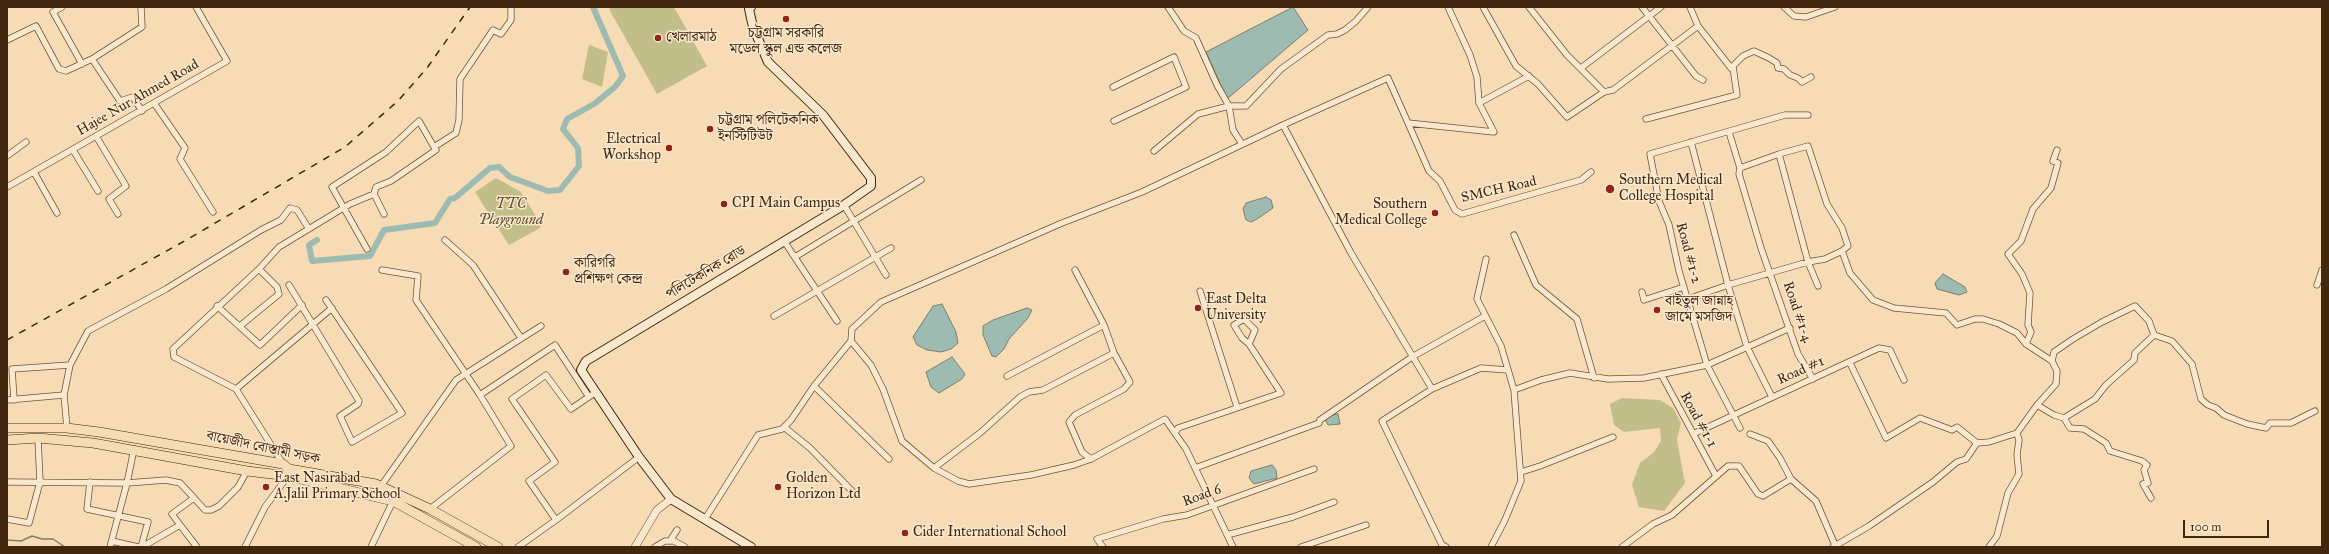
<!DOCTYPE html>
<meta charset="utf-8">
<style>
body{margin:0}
#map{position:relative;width:2329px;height:554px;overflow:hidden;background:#f7dbb4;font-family:"IM FELL Great Primer",serif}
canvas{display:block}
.frame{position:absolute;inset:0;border:8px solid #412710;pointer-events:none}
.scale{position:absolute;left:2183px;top:520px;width:86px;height:18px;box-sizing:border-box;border:2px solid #412710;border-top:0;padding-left:5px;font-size:12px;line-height:14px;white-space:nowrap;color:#412710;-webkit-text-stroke:3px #fae8ce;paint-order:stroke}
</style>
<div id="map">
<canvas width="2329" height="554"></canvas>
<div class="frame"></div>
<div class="scale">100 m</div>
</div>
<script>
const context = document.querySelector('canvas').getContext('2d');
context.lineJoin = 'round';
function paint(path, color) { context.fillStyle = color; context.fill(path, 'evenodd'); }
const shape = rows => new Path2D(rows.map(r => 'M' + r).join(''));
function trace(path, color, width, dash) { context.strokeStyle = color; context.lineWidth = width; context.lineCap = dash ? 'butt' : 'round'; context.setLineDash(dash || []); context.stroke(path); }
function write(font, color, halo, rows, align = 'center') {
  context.font = font + ' "IM FELL Great Primer","Noto Serif Bengali",serif'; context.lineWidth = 3; context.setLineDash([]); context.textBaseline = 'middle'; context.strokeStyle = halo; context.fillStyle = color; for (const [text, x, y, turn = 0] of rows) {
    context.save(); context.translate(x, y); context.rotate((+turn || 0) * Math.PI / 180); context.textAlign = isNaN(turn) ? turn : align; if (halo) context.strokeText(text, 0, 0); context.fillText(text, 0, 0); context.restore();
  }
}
paint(shape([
 [612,7,674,7,707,66,657,94,609,9],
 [589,45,608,52,602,87,582,79],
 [496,178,521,192,540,223,540,228,509,245,475,192],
 [1622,398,1660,400,1673,408,1681,423,1677,440,1685,483,1664,511,1639,507,1632,485,1640,463,1654,452,1661,441,1660,428,1624,432,1614,425,1610,404]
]), '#c2be8a');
const water = shape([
 [1293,7,1308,30,1227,99,1206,52,1293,7],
 [1266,197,1271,200,1273,208,1257,219,1251,222,1246,220,1243,209,1246,203,1266,197],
 [1943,274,1965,287,1967,292,1959,295,1937,289,1935,283,1943,274],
 [942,304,956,332,958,343,951,349,941,352,927,350,917,345,913,337,933,306,942,304],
 [1027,308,1032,310,1028,318,1009,339,1004,349,996,357,992,356,983,335,983,326,993,320,1027,308],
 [952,357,965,374,962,379,939,393,931,387,926,372,952,357],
 [1338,414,1340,424,1328,425,1325,419,1327,416,1338,414],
 [1272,465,1276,470,1277,478,1254,484,1249,478,1251,471,1272,465]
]);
paint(water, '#9dbbb1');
trace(water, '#788071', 1);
trace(shape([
 [7,540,21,541,32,536,42,539,53,539,65,547]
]), '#788071', 1.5);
trace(shape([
 [317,240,309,245,312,261,370,256,384,230,435,223,450,199,455,198,490,168,499,167,510,177,548,191,560,190,579,166,578,148,563,129,567,119,594,104,615,87,623,76,593,7]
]), '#9dbbb1', 6);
const minor = shape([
 [62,7,53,12,82,64],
 [1168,7,1184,31,1196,38,1217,85,1229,106,1233,130,1242,144],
 [1483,7,1516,66,1538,84,1567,117,1604,92],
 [1529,7,1567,55,1604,92,1613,90,1698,26,1690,7],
 [1642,7,1696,76,1703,80],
 [1784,7,1794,16,1806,17,1835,7],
 [1698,26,1731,68,1743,56,1754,51,1769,58,1777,63,1778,68,1784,69,1790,75,1798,78,1802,82,1811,77],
 [7,40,36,26,59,69,66,71,92,59,142,27,141,7],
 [92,59,120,101,133,97,142,111],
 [1581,68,1661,7],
 [1113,87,1174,57,1186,87,1114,121],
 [154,103,185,148,180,159,213,212],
 [1479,103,1529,76],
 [1646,119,1737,95,1733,67],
 [1408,123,1429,171,1440,181,1455,210,1462,214,1581,180,1591,172],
 [1283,125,1351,253,1432,389],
 [1729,132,1740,168,1739,174,1761,248,1798,354,1813,379],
 [96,136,126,186,109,199,118,214],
 [1691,142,1728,285,1747,347,1772,397],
 [73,150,98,191],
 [1154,151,1198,114,1229,106,1246,106,1281,69,1328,35,1337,34,1345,30,1356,21,1368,7],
 [1779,154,1808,146,1827,204,1842,228,1848,246,1842,251],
 [7,156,26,142],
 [1740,168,1779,154,1808,262,1818,286],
 [34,172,57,213],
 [7,187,227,61,196,7],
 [374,194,376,187,391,181,436,150,434,147,456,133,459,120,460,79,493,30,501,34,511,20,511,7],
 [844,205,886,275],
 [1514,235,1536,285,1577,319,1594,378],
 [445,240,473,265,521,338],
 [784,241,837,321],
 [367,249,332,187,386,152,419,121,434,147],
 [795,257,921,180],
 [1486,259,1477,299,1501,346,1514,390,1521,481,1505,520,1491,547],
 [382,270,418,276,416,300,480,395,511,446,430,509],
 [1075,270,1104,325,1114,353,1130,382,1124,389,1075,415,1069,422,1082,452,1091,459],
 [289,285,359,401,358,404,340,416,352,442,402,413,326,300],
 [2317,285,2322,270],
 [1200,291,1237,407],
 [1642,292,1644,300,1684,287],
 [1688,299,1728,285,1808,262,1825,259,1842,251,1850,273,1873,300,1894,308,1946,313,1957,325,1975,319,1983,319,1999,324,2017,333,2026,344],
 [217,306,260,345,302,305],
 [774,316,891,248],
 [240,326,279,294,277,287,259,269],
 [851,341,871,365,883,389,902,441,934,468,958,481,969,484,1031,475,1074,465,1091,459,1165,419,1186,449,1233,547],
 [2052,361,2054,352,2073,339,2102,322,2135,306,2149,321,2154,335,2172,341,2192,364,2201,399,2208,405,2216,408,2224,415,2247,424,2266,428,2270,423,2291,423,2315,411],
 [1850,363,1886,438,1920,418,1952,430,1957,427,1977,443],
 [1661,374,1716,476],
 [1007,376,1104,325],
 [814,386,889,459],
 [236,389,332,308],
 [1514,390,1541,380,1570,373,1608,379,1644,378,1707,365,1790,328],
 [64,395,67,428],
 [480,395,555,345,589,397],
 [7,400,64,395,70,365,88,331,166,289,261,230,281,220,290,208,297,210,309,229],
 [14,400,12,369,70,365],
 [2037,405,2056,384,2057,371,2052,361,2026,344,2031,332,2028,325,2030,293,2022,274,2008,254,2021,241,2033,209,2051,188,2058,163,2053,161,2057,150],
 [2064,418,2095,399,2106,385,2134,360,2135,353,2154,335],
 [1320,420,1412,357,1485,316],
 [784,427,810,448,854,493],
 [1740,428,1707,365,1679,271,1669,225,1659,201,1650,154,1785,115,1808,115],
 [1175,433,1178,428,1281,393,1249,344,1255,330,1244,319,1234,325,1242,338,1249,344],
 [1693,434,1879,348,1890,350,1904,380],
 [1750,434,1768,441,1780,458,1791,479,1816,501,1835,545],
 [283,464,236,389,174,357,173,349,259,269,279,247,350,204,374,194,384,214],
 [934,468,980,433,1020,397,1029,392,1043,390,1114,353],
 [1195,468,1319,423],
 [1521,472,1540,466,1613,437],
 [7,482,127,483,166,480,180,483,194,498],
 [90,482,87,509,148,522,141,547],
 [381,486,456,380,541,326],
 [7,519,29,523,40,482,38,438],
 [705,519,758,435,782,429,791,420,814,386,851,341,852,329,881,302,1062,223,1142,192,1283,125,1388,78,1408,123,1494,132,1479,103,1477,77,1470,55,1448,7],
 [556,520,639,457],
 [180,525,197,547],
 [1227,535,1293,517,1334,502],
 [112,541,138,547],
 [670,541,677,530],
 [110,547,127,483,134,449],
 [142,547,180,525,172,514,194,498,205,510,211,510,219,506,238,487,247,471],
 [245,547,265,507,288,476],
 [371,547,393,501],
 [518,547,556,520,529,481,555,462,512,399,546,375,571,409,596,392],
 [655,547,665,541,674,541,685,547],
 [1103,547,1097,539,1163,519,1187,515,1314,469],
 [1301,547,1366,525],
 [1446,547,1442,545,1382,421,1432,389,1481,368,1508,370],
 [1622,547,1653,524,1672,515,1728,466,1739,466,1758,494,1763,496,1791,479],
 [1833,547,1869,526,1933,482,1957,462,1966,459,1977,443,1989,442,2017,433,2037,405,2054,415,2064,418,2070,428,2084,429,2106,443,2110,451,2142,461,2147,465,2144,470,2148,483,2143,484,2151,498],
 [1989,547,1997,536,2008,493,2019,474,2017,455,2019,440,2017,433]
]);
const tertiary = shape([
 [635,547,657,510,671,499]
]);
const secondary = shape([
 [751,7,749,9,753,27,768,62,823,115,871,178,871,186,844,205,586,361,581,370,639,457,671,499,751,547]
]);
const primary = shape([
 [7,428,67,428,99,432,283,464,289,469,376,484,430,509,498,547],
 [7,440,38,438,93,443,247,471,288,476,393,501,476,547]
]);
trace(minor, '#6e5439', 7);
trace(tertiary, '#6e5439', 8);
trace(secondary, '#412710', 10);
trace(primary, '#412710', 10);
trace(minor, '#fae8ce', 5.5);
trace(tertiary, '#fae8ce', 7);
trace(secondary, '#fae8ce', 8);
trace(primary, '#f7dbb4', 9);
trace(shape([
 [7,340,188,239,345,147,398,101,427,68,470,7]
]), '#412710', 1.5, [7, 7]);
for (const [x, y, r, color] of [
 [786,19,4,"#8f2418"],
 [658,38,4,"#8f2418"],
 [710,129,4,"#8f2418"],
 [669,148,4,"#8f2418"],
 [1610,189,5,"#8f2418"],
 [724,204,4,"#8f2418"],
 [1435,213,4,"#8f2418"],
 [566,272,4,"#8f2418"],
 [1198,308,4,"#8f2418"],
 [1657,310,4,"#8f2418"],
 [266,487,4,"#8f2418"],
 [778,487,4,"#8f2418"],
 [905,533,4,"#8f2418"]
]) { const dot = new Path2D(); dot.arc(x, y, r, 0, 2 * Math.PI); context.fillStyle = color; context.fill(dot); trace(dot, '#fae8ce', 1.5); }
write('14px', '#412710', '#fae8ce', [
 ["চট্টগ্রাম সরকারি",786,34,"center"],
 ["মডেল স্কুল এন্ড কলেজ",786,50,"center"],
 ["খেলারমাঠ",666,38],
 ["চট্টগ্রাম পলিটেকনিক",718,121],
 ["ইনস্টিটিউট",718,137],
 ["Electrical",661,140,"right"],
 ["Workshop",661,156,"right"],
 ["Southern Medical",1619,181],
 ["College Hospital",1619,197],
 ["CPI Main Campus",732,204],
 ["Southern",1427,205,"right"],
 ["Medical College",1427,221,"right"],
 ["কারিগরি",574,264],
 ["প্রশিক্ষণ কেন্দ্র",574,280],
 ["East Delta",1206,300],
 ["University",1206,316],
 ["বাইতুল জান্নাহ",1665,302],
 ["জামে মসজিদ",1665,318],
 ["East Nasirabad",274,479],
 ["A.Jalil Primary School",274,495],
 ["Golden",786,479],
 ["Horizon Ltd",786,495],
 ["Cider International School",913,533]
], 'left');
write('14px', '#412710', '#fae8ce', [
 ["Hajee Nur Ahmed Road",138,98,-30],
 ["SMCH Road",1499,190,-13],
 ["Road #1-2",1688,253,75],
 ["পলিটেকনিক রোড",706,273,-31],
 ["Road #1-4",1797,312,71],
 ["Road #1",1801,371,-24],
 ["Road #1-1",1698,420,61],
 ["বায়েজীদ বোস্তামী সড়ক",263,448,12],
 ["Road 6",1202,496,-20]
]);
write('italic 14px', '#614d2e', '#fae8ce', [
 ["TTC",511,205],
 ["Playground",511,221]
]);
</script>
